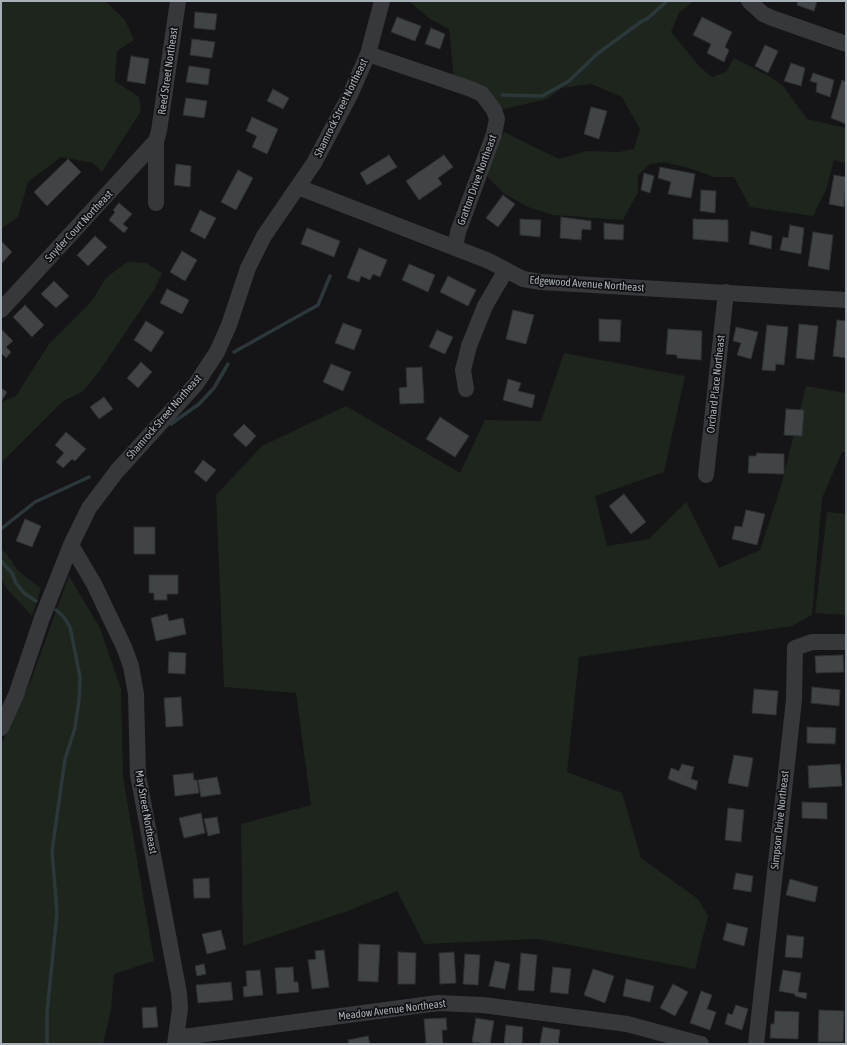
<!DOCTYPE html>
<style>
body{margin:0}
#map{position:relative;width:847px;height:1045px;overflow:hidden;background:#151517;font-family:"Asap Condensed",sans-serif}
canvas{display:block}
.frame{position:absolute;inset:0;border:2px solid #a7b0b7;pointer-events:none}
</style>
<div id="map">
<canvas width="847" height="1045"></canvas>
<div class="frame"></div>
</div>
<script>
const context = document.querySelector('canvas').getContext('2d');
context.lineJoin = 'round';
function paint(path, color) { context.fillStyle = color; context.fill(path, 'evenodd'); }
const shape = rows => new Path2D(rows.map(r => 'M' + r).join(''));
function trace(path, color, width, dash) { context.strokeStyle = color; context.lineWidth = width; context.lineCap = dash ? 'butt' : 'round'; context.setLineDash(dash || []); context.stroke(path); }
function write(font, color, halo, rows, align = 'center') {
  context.font = font + ' "Asap Condensed",sans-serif'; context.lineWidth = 3.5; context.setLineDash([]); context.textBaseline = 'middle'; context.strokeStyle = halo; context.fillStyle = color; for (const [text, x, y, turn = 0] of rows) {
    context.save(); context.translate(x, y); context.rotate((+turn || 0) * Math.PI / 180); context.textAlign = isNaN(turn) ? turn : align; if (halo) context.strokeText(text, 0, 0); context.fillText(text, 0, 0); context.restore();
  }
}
paint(shape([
 [2,1,105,1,125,20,134,40,117,51,115,81,139,97,141,111,102,172,93,163,61,157,28,182,18,217,1,229],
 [409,1,694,1,679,13,671,32,700,67,712,77,726,72,734,58,769,76,783,86,807,119,846,128,846,163,834,160,826,190,813,216,750,207,734,177,714,177,689,168,664,162,650,164,638,175,638,192,623,220,553,215,528,207,503,193,487,176,493,151,504,132,559,159,587,151,619,152,634,149,640,129,622,97,591,84,562,88,547,99,501,110,454,80,449,29,430,19],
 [127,262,146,263,162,273,154,290,98,373,82,392,63,401,3,461,1,469,1,402,16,396,49,344,91,302,106,278],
 [564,353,685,376,664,472,595,496,607,546,649,539,686,502,719,568,760,550,781,486,806,386,846,393,846,452,842,452,822,498,812,615,792,626,579,657,567,772,622,793,641,858,698,899,708,916,695,969,538,939,424,944,397,891,348,911,243,946,241,824,311,805,296,693,224,687,216,495,262,446,346,406,460,473,485,420,541,421],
 [827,512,846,514,846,615,815,613],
 [1,549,6,553,18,571,41,588,32,616,7,589,1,579],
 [69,576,100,628,121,689,123,776,154,961,114,974,111,1010,103,1044,1,1044,1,745,31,680]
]), '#1e251d');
trace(shape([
 [502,95,542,96,569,81,597,54,642,21,647,19,667,1],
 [234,352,318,305,330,276],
 [171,424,199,404,214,388,228,364],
 [1,529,35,502,89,477],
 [1,561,12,573,16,583,24,593,36,601],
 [47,1044,47,1013,57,913,52,851,65,759,75,728,79,700,80,677,70,627,63,616,56,610]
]), '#2b383b', 3.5);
const building = shape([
 [798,1,817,1,814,11,797,5,798,1],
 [195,12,217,14,215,30,194,28,195,12],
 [397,17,421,26,415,41,391,32,397,17],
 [702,17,732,32,725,47,729,50,724,62,707,53,711,44,693,35,702,17],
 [431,28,445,34,440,49,425,44,431,28],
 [192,39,215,42,212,58,190,55,192,39],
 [765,45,778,51,768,73,755,66,765,45],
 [131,56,149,59,145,84,127,81,131,56],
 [791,63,805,68,801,86,784,81,791,63],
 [189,66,210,69,208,85,186,82,189,66],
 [813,73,834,80,830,97,816,92,817,83,810,81,813,73],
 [842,80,846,82,846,124,831,118,842,80],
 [273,89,289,98,283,109,267,101,273,89],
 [186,98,207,101,204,118,183,115,186,98],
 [591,107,607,111,599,139,584,134,591,107],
 [252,117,278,129,267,154,252,147,257,136,246,131,252,117],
 [389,155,397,167,367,185,360,173,389,155],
 [444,155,453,167,438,178,442,184,419,200,406,181,444,155],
 [68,159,81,172,47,206,34,192,68,159],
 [176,164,191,166,190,187,174,185,176,164],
 [660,167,695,174,691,198,668,194,671,182,658,178,660,167],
 [238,170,253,178,236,210,221,202,238,170],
 [644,173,654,176,650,193,641,190,644,173],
 [834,175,846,177,844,207,829,204,834,175],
 [701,190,716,191,715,213,700,211,701,190],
 [503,195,515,204,498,227,486,218,503,195],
 [119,203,132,214,123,224,128,228,124,233,109,220,115,212,113,210,119,203],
 [200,210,216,218,205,239,190,231,200,210],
 [561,217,591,221,591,230,582,229,581,240,560,238,561,217],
 [520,219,541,220,540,237,520,235,520,219],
 [693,219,728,220,728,242,693,239,693,219],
 [604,223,624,225,623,240,604,239,604,223],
 [790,225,804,228,801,254,780,250,783,237,788,238,790,225],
 [307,228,340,241,334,257,301,244,307,228],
 [751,231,772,236,771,249,749,244,751,231],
 [813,232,833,235,829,270,808,266,813,232],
 [95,236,107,247,88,266,77,255,95,236],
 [1,241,12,252,1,264,1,241],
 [359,248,387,260,380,277,373,274,370,280,361,276,359,282,347,278,359,248],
 [182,251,197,260,185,281,170,272,182,251],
 [409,264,435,275,428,292,402,280,409,264],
 [448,276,476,290,468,306,440,292,448,276],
 [54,281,69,296,56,308,41,294,54,281],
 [167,289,189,300,182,314,160,303,167,289],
 [25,305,44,325,32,337,13,317,25,305],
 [513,310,534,315,526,344,506,339,513,310],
 [599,319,621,320,620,342,599,341,599,319],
 [837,320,846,321,846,358,833,356,837,320],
 [146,321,164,332,151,352,134,340,146,321],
 [343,323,362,330,354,350,335,343,343,323],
 [799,324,818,326,814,360,796,358,799,324],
 [767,325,788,327,784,365,776,364,775,371,762,370,767,325],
 [736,327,758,332,751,359,737,355,741,343,733,341,736,327],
 [1,329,13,341,6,347,11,352,6,358,1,353,1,329],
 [668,329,702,331,701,360,677,358,677,355,666,354,668,329],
 [437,330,453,337,445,354,429,347,437,330],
 [141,362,152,372,138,388,127,378,141,362],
 [331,364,351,372,343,391,323,382,331,364],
 [422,367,424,403,400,404,399,388,407,387,406,368,422,367],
 [508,379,521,383,518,391,535,395,532,408,503,400,508,379],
 [1,388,7,392,1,402,1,388],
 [104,397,113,409,99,419,90,407,104,397],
 [786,409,804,410,802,436,784,435,786,409],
 [440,417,469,436,455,457,426,439,440,417],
 [244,424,256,436,246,447,233,435,244,424],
 [66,432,86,449,75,461,72,459,63,468,56,462,64,453,55,445,66,432],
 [757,453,784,454,784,474,748,473,749,456,756,456,757,453],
 [203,460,216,470,206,482,194,472,203,460],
 [624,494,646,522,631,534,609,506,624,494],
 [746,510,765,514,757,545,732,539,735,526,742,527,746,510],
 [25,519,41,526,32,547,16,541,25,519],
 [134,527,155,527,155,554,134,554,134,527],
 [149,575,178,575,178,594,167,594,167,600,154,600,154,593,149,593,149,575],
 [167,614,169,621,183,618,186,634,156,641,151,618,167,614],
 [169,652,186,653,185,674,168,673,169,652],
 [843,655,844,672,816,673,815,656,843,655],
 [812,687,840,690,839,706,811,703,812,687],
 [754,689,778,691,776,715,752,713,754,689],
 [181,697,183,726,166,727,164,698,181,697],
 [807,727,836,728,835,744,807,743,807,727],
 [734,755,753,758,748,787,728,783,734,755],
 [682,764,694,767,691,779,698,781,696,790,668,779,671,768,679,771,682,764],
 [840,764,842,786,809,788,808,766,840,764],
 [193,773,194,780,197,780,199,793,175,796,173,775,193,773],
 [217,777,221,794,201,797,198,780,217,777],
 [802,802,827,803,827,819,802,818,802,802],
 [728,808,744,810,741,842,725,840,728,808],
 [201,813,205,833,184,838,179,818,201,813],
 [217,817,220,833,208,836,204,819,217,817],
 [736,873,753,876,751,892,733,889,736,873],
 [209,878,210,898,194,898,193,879,209,878],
 [790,879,818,887,815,902,786,895,790,879],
 [727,923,748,928,744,946,723,940,727,923],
 [221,930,226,949,207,954,202,934,221,930],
 [787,935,804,937,802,958,785,957,787,935],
 [359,944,380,945,378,982,358,981,359,944],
 [324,950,329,987,312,989,308,960,316,959,315,951,324,950],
 [398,952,416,953,415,984,398,984,398,952],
 [454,952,456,983,440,984,439,953,454,952],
 [521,953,537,955,534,991,518,990,521,953],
 [465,954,480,955,478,985,463,984,465,954],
 [495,961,510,964,505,989,489,986,495,961],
 [204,964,206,974,197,976,195,966,204,964],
 [293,967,294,982,298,982,299,992,277,994,275,968,293,967],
 [553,967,571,969,568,994,550,992,553,967],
 [593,969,614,976,605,1003,584,995,593,969],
 [260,970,263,995,244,997,243,987,247,986,246,971,260,970],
 [783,970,801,973,798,992,807,993,806,999,795,996,795,994,779,991,783,970],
 [626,979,654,986,650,1002,623,996,626,979],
 [231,982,233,1000,198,1003,196,985,231,982],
 [673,984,688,992,675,1016,660,1008,673,984],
 [701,991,712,995,707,1009,716,1012,710,1030,690,1023,701,991],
 [736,1005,748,1009,742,1030,725,1024,728,1013,732,1015,736,1005],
 [156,1007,158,1027,143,1028,142,1008,156,1007],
 [819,1010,844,1011,843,1042,818,1042,819,1010],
 [775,1011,799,1012,798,1039,770,1038,771,1024,774,1024,775,1011],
 [446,1018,447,1030,442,1030,443,1044,426,1044,424,1019,446,1018],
 [476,1018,494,1021,490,1044,472,1042,476,1018],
 [506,1025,523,1027,522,1044,504,1044,506,1025],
 [543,1027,560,1030,558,1044,540,1044,543,1027],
 [368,1036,370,1044,349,1044,348,1040,368,1036]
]);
paint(building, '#414447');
trace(building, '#2f3033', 1);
trace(shape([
 [749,1,763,14,772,18,846,44],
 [368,54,471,89,482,94,494,110,497,119,494,134,458,232,455,248],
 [298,187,489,261,523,279,541,282,846,300],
 [156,203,156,141,159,131,178,1],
 [1,310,156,141],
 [466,389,463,370,469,346,485,306,506,270],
 [706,475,726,292],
 [71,545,94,584,124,647,131,666,136,694,138,775,179,993,180,1009,175,1044],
 [1,728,16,695,42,618,71,545,89,508,117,471,196,384,217,352,229,325,248,268,264,236,314,163,350,95,368,54,382,1],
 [176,1038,438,1003,483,1005,627,1024,701,1044],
 [756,1044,794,700,795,648,812,642,846,642]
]), '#36383c', 16);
write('11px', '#a7b0b7', '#101012', [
 ["Reed Street Northeast",168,71,-82],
 ["Shamrock Street Northeast",341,108,-64],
 ["Gratton Drive Northeast",477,180,-70],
 ["Snyder Court Northeast",79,226,-47],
 ["Edgewood Avenue Northeast",587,284,4],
 ["Orchard Place Northeast",716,384,-84],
 ["Shamrock Street Northeast",164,417,-49],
 ["May Street Northeast",146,812,80],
 ["Simpson Drive Northeast",780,820,-84],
 ["Meadow Avenue Northeast",392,1010,-7]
]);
</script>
